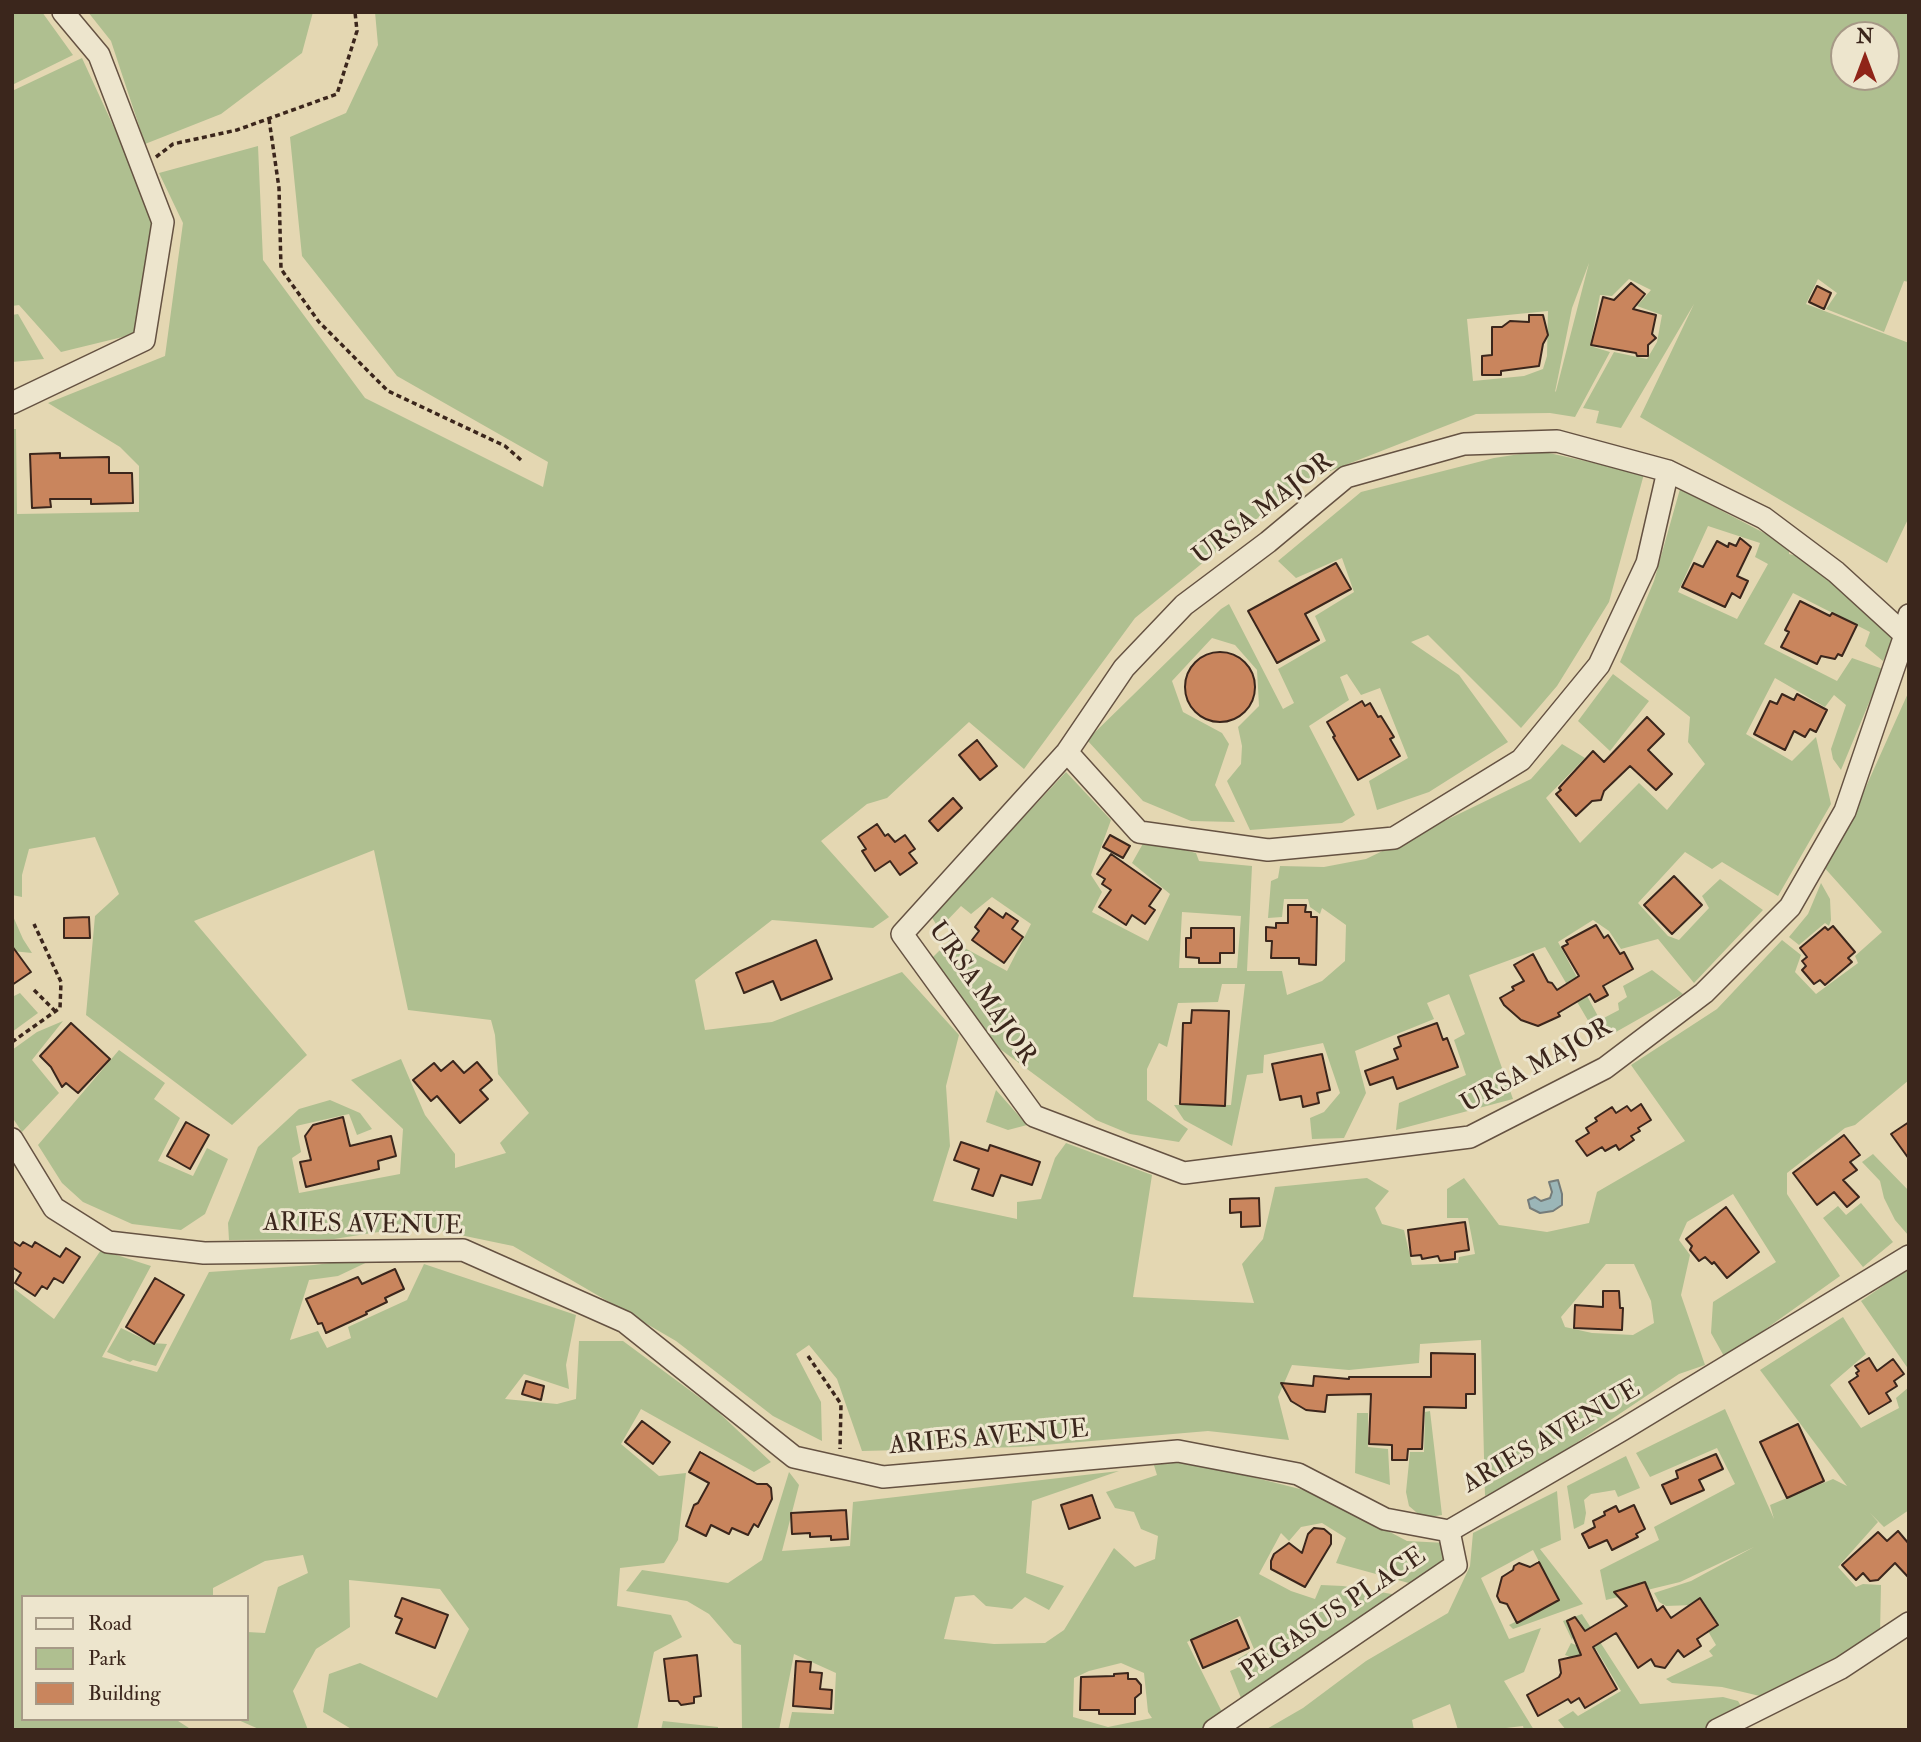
<!DOCTYPE html>
<style>
body{margin:0}
#map{position:relative;width:1921px;height:1742px;overflow:hidden;background:#e4d7b2;font-family:"IM FELL Double Pica",serif}
canvas{display:block}
.frame{position:absolute;inset:0;border:14px solid #3b261c;pointer-events:none}
.legend{position:absolute;left:21px;top:1595px;width:228px;height:126px;box-sizing:border-box;background:#ede5cd;border:2px solid #a69986;margin:0;padding:9px 12px;list-style:none;font-size:21px;color:#3b261c}
.legend li{display:flex;align-items:center;gap:14px;height:35px}
.legend b{width:35px;border:2px solid #a69986}
.north{position:absolute;left:1830px;top:21px;width:70px;height:70px;box-sizing:border-box;background:#ede5cd;border:2px solid #a69986;border-radius:50%;rotate:0deg;font-size:19px;font-weight:700;line-height:28px;text-align:center;color:#3b261c}
.north::after{content:'';display:block;margin:auto;width:24px;height:32px;background:#8f2418;clip-path:polygon(50% 0,100% 100%,50% 72%,0 100%)}
</style>
<div id="map">
<canvas width="1921" height="1742"></canvas>
<div class="frame"></div>
<ul class="legend">
<li><b style="height:9px;background:#ede5cd"></b>Road</li>
<li><b style="height:19px;background:#afbf90"></b>Park</li>
<li><b style="height:19px;background:#c9855d"></b>Building</li>
</ul>
<div class="north">N</div>
</div>
<script>
const context = document.querySelector('canvas').getContext('2d');
context.lineJoin = 'round';
function paint(path, color) { context.fillStyle = color; context.fill(path, 'evenodd'); }
const shape = rows => new Path2D(rows.map(r => 'M' + r).join(''));
function trace(path, color, width, dash) { context.strokeStyle = color; context.lineWidth = width; context.lineCap = dash ? 'butt' : 'round'; context.setLineDash(dash || []); context.stroke(path); }
function write(font, color, halo, rows, align = 'center') {
  context.font = font + ' "IM FELL Double Pica",serif'; context.lineWidth = 6; context.setLineDash([]); context.textBaseline = 'middle'; context.strokeStyle = halo; context.fillStyle = color; for (const [text, x, y, turn = 0] of rows) {
    context.save(); context.translate(x, y); context.rotate((+turn || 0) * Math.PI / 180); context.textAlign = isNaN(turn) ? turn : align; if (halo) context.strokeText(text, 0, 0); context.fillText(text, 0, 0); context.restore();
  }
}
paint(shape([
 [12,12,42,12,73,55,12,85],
 [88,12,313,12,302,53,221,114,145,144,111,41],
 [375,12,1909,12,1909,282,1904,281,1884,332,1826,309,1837,293,1818,279,1806,304,1909,343,1909,517,1887,563,1640,417,1694,304,1621,428,1596,423,1599,411,1583,408,1614,352,1647,359,1657,342,1662,315,1637,306,1651,290,1629,279,1612,296,1600,295,1590,346,1610,352,1575,417,1550,413,1476,414,1302,482,1135,618,1024,769,969,722,887,798,867,804,821,841,889,917,873,928,772,920,695,980,705,1030,772,1022,902,972,959,1035,946,1086,950,1146,933,1201,1017,1219,1017,1202,1041,1199,1055,1158,1066,1143,1152,1175,1133,1297,1254,1303,1242,1264,1263,1239,1275,1187,1367,1178,1389,1191,1375,1208,1382,1224,1404,1230,1412,1265,1458,1263,1459,1257,1475,1254,1468,1218,1447,1218,1447,1189,1464,1178,1499,1225,1547,1232,1589,1223,1597,1192,1685,1141,1631,1065,1717,1009,1782,940,1801,955,1795,972,1816,994,1858,963,1855,956,1882,932,1822,865,1860,800,1909,691,1909,1080,1855,1125,1845,1128,1787,1173,1787,1194,1840,1276,1725,1358,1711,1333,1713,1302,1776,1262,1733,1194,1687,1222,1679,1240,1690,1255,1681,1295,1705,1365,1679,1374,1518,1482,1485,1496,1481,1340,1420,1344,1419,1363,1349,1370,1292,1365,1278,1397,1289,1440,1208,1431,1021,1447,862,1451,837,1379,809,1345,796,1354,821,1402,822,1441,773,1416,676,1341,513,1246,417,1226,334,1239,229,1240,228,1223,258,1147,299,1109,330,1100,360,1113,372,1129,357,1135,349,1114,296,1126,301,1152,292,1158,299,1193,400,1174,403,1129,351,1080,401,1059,425,1115,455,1154,455,1168,506,1153,500,1143,529,1113,498,1074,495,1035,491,1020,408,1010,374,850,194,921,307,1055,232,1125,86,1015,95,916,119,894,95,837,29,849,22,875,22,897,12,895,12,429,16,429,17,514,139,512,139,466,120,447,48,403,165,356,183,223,159,173,258,146,263,260,365,398,543,487,548,462,397,376,302,256,290,137,346,113,378,45],
 [1844,35,1886,35,1886,77,1844,77],
 [1589,263,1556,391,1555,392,1572,308],
 [1548,311,1547,356,1543,369,1524,376,1473,381,1467,319],
 [1606,1264,1634,1264,1651,1301,1654,1323,1633,1335,1592,1333,1565,1327,1561,1317],
 [82,58,157,221,139,333,61,352,19,305,12,306,12,91],
 [18,314,44,359,12,362,12,315],
 [1540,451,1644,474,1609,602,1557,686,1521,728,1428,635,1411,642,1459,675,1508,742,1429,792,1377,810,1369,781,1408,758,1380,688,1361,695,1347,674,1340,677,1349,700,1309,726,1355,815,1342,823,1250,830,1227,781,1241,764,1242,746,1238,727,1259,706,1257,670,1235,645,1212,638,1172,681,1183,712,1222,733,1229,744,1215,785,1235,822,1191,821,1143,801,1087,740,1221,609,1229,604,1283,709,1294,703,1278,669,1326,641,1315,616,1354,592,1342,558,1296,578,1278,561,1361,492,1494,458],
 [1680,489,1789,546,1789,554,1810,559,1897,632,1883,661,1865,646,1870,632,1793,593,1764,644,1837,681,1852,658,1883,669,1841,770,1833,759,1831,749,1846,705,1834,695,1825,707,1775,678,1746,734,1792,761,1816,737,1831,804,1778,896,1722,862,1712,869,1685,852,1638,903,1668,936,1679,940,1709,908,1702,896,1720,879,1763,910,1694,983,1658,939,1621,949,1609,931,1593,920,1558,942,1600,1020,1619,1010,1618,1003,1627,997,1623,986,1652,970,1683,994,1600,1041,1545,947,1469,975,1513,1099,1396,1130,1399,1103,1466,1075,1454,1040,1465,1034,1449,994,1427,1003,1434,1019,1355,1051,1366,1093,1344,1138,1312,1139,1310,1118,1324,1112,1340,1093,1323,1043,1264,1055,1263,1073,1247,1075,1232,1146,1184,1120,1174,1105,1231,1105,1245,984,1222,984,1218,1002,1178,1003,1167,1047,1159,1043,1147,1069,1147,1100,1188,1129,1179,1142,1130,1134,1096,1120,1000,1049,932,958,950,940,1007,971,1031,924,992,897,971,914,961,906,939,929,931,916,1066,772,1111,820,1091,875,1102,892,1092,912,1148,941,1170,894,1132,863,1145,840,1196,853,1199,861,1252,866,1247,971,1282,971,1287,995,1322,981,1345,961,1346,925,1322,908,1320,914,1310,907,1308,899,1284,899,1282,917,1268,918,1271,881,1278,878,1280,866,1324,867,1366,859,1531,779,1562,744,1585,758,1546,798,1580,843,1639,783,1667,810,1705,764,1688,742,1690,717,1620,662,1654,581],
 [1708,526,1760,543,1755,557,1768,564,1737,619,1678,592],
 [1182,912,1241,916,1237,968,1179,968],
 [1613,674,1649,701,1610,751,1578,721],
 [1821,883,1830,899,1831,920,1829,926,1825,923,1799,945,1789,937,1808,914],
 [12,914,23,939,32,953,12,951],
 [20,993,38,1013,12,1032,12,997],
 [63,1021,32,1060,59,1093,22,1132,12,1117,12,1050,37,1032],
 [119,1050,165,1083,154,1099,180,1118,158,1161,193,1176,207,1148,228,1159,205,1214,181,1230,132,1224,83,1202,62,1183,38,1145],
 [996,1090,1027,1125,1008,1130,986,1122],
 [1873,1154,1909,1191,1908,1235,1895,1220,1884,1198,1880,1181,1862,1162],
 [1861,1203,1893,1242,1863,1267,1823,1218,1838,1206,1846,1215],
 [101,1250,151,1266,102,1357,157,1372,209,1272,314,1265,378,1257,338,1276,309,1280,290,1340,318,1331,327,1348,351,1338,348,1327,407,1300,424,1264,576,1315,566,1365,569,1389,524,1374,505,1399,557,1404,576,1399,579,1341,623,1341,715,1409,771,1462,754,1472,641,1409,621,1444,659,1476,686,1473,678,1540,664,1563,620,1568,617,1606,671,1615,682,1637,654,1652,637,1730,353,1730,323,1712,329,1674,360,1663,437,1698,469,1629,440,1589,349,1580,350,1627,316,1649,293,1691,308,1730,261,1730,236,1719,247,1719,247,1632,265,1633,278,1587,308,1573,303,1555,265,1561,213,1588,213,1597,23,1597,23,1719,175,1719,192,1730,12,1730,12,1287,54,1319],
 [1909,1268,1909,1370,1861,1301],
 [1843,1317,1866,1354,1830,1385,1861,1428,1899,1408,1896,1398,1909,1387,1909,1510,1884,1527,1870,1513,1878,1522,1838,1567,1856,1587,1863,1584,1881,1585,1880,1634,1764,1697,1722,1687,1672,1683,1666,1679,1713,1656,1709,1651,1716,1645,1693,1605,1666,1606,1659,1602,1654,1593,1691,1581,1754,1547,1680,1582,1606,1600,1600,1570,1659,1540,1654,1527,1735,1484,1717,1448,1650,1477,1636,1453,1725,1409,1774,1519,1770,1505,1833,1479,1847,1486,1760,1370],
 [121,1328,152,1343,167,1344,156,1366,133,1360,130,1362,107,1352],
 [1430,1411,1442,1515,1423,1518,1409,1506,1406,1492,1410,1452,1424,1452,1425,1412],
 [1357,1413,1368,1413,1368,1447,1388,1449,1390,1485,1355,1473],
 [1626,1456,1640,1488,1618,1497,1615,1490,1591,1494,1584,1500,1586,1513,1584,1524,1574,1529,1567,1486],
 [1153,1462,1176,1462,1232,1472,1304,1490,1308,1489,1407,1541,1446,1543,1446,1563,1416,1585,1336,1563,1346,1538,1322,1523,1301,1527,1289,1541,1281,1533,1259,1574,1291,1591,1315,1599,1321,1585,1343,1586,1398,1595,1243,1703,1230,1671,1237,1668,1238,1659,1254,1649,1240,1616,1187,1642,1224,1716,1204,1730,788,1730,792,1712,834,1714,836,1673,794,1654,779,1730,742,1730,741,1645,734,1643,709,1614,687,1601,626,1591,642,1570,728,1583,762,1560,789,1472,799,1485,782,1551,850,1546,853,1502,1119,1471,1032,1501,1026,1573,1064,1586,1049,1610,1025,1597,1012,1609,986,1606,974,1595,955,1597,944,1639,994,1644,1045,1643,1064,1630,1114,1548,1135,1567,1155,1559,1158,1536,1141,1529,1134,1512,1115,1508,1106,1492,1157,1475],
 [1121,1663,1144,1673,1148,1712,1152,1718,1108,1727,1073,1717,1074,1678,1089,1671],
 [1557,1491,1561,1540,1540,1549,1583,1604,1513,1629,1509,1625,1559,1600,1533,1550,1481,1578,1509,1639,1541,1628,1524,1672,1504,1681,1534,1730,1524,1730,1523,1726,1489,1730,1458,1730,1450,1704,1412,1720,1414,1730,1265,1730,1303,1708,1366,1661,1448,1613,1470,1566,1473,1533],
 [1582,1614,1640,1704,1723,1697,1738,1701,1744,1711,1705,1730,1566,1730,1558,1720,1573,1711,1578,1716,1621,1691,1596,1649,1578,1660,1565,1655,1571,1643,1585,1649,1590,1632,1583,1629,1575,1633,1572,1640,1563,1621],
 [663,1721,718,1727,718,1730,661,1730]
]), '#afbf90');
const water = shape([
 [1558,1180,1562,1194,1562,1205,1553,1211,1540,1213,1530,1208,1528,1200,1535,1197,1541,1201,1550,1198,1552,1192,1549,1182,1558,1180]
]);
paint(water, '#9bb6b8');
trace(water, '#757c7a', 2);
const building = shape([
 [1631,283,1645,294,1633,309,1656,315,1652,334,1656,338,1648,345,1648,356,1637,356,1636,353,1591,345,1603,297,1614,300,1631,283],
 [1817,286,1831,293,1824,309,1809,302,1817,286],
 [1529,315,1543,315,1548,335,1543,344,1539,366,1501,371,1501,375,1482,375,1482,356,1492,355,1492,327,1502,327,1510,321,1529,322,1529,315],
 [60,453,60,458,109,457,109,473,132,473,133,503,91,504,91,499,50,499,51,507,32,508,30,454,60,453],
 [1740,538,1751,547,1737,576,1748,581,1740,598,1732,593,1725,607,1682,587,1694,563,1703,567,1717,541,1728,547,1729,543,1736,546,1740,538],
 [1336,563,1351,589,1305,614,1319,640,1277,663,1248,611,1336,563],
 [1800,601,1830,616,1832,613,1857,625,1842,656,1838,654,1835,659,1821,656,1817,664,1781,647,1789,632,1785,630,1800,601],
 '1185 687a35 35 0 1 1 70 0a35 35 0 1 1-70 0Z',
 [1782,694,1794,700,1797,694,1827,710,1816,732,1810,729,1805,737,1794,731,1785,750,1754,734,1770,701,1777,704,1782,694],
 [1362,701,1365,706,1370,703,1378,717,1381,716,1394,737,1390,739,1400,756,1358,780,1333,737,1335,736,1327,722,1362,701],
 [1647,717,1664,734,1648,750,1672,774,1656,790,1630,766,1604,791,1601,800,1592,801,1576,816,1556,794,1561,790,1559,788,1593,751,1604,762,1647,717],
 [977,740,997,766,980,780,959,755,977,740],
 [953,798,962,808,938,831,929,821,953,798],
 [877,824,885,836,888,834,895,842,905,835,915,849,909,853,917,863,900,875,890,861,875,871,862,851,866,849,858,837,877,824],
 [1110,835,1130,846,1123,858,1103,847,1110,835],
 [1111,854,1161,889,1149,906,1155,910,1145,924,1132,915,1126,925,1099,907,1111,890,1102,884,1105,879,1097,874,1111,854],
 [1674,876,1702,905,1672,934,1644,905,1674,876],
 [1288,905,1306,905,1305,912,1311,912,1311,917,1317,917,1316,965,1299,964,1299,958,1271,958,1272,941,1266,941,1266,927,1276,928,1276,923,1288,923,1288,905],
 [989,908,1003,918,1006,913,1018,921,1012,929,1023,937,1004,963,972,940,979,931,975,927,989,908],
 [89,917,90,938,64,938,64,918,89,917],
 [1596,925,1604,938,1608,935,1620,954,1624,952,1633,969,1603,986,1608,995,1595,1002,1590,994,1558,1013,1560,1016,1538,1026,1521,1020,1504,1005,1500,998,1514,990,1512,987,1524,981,1514,965,1533,954,1548,982,1552,983,1557,990,1579,976,1562,947,1568,944,1566,941,1596,925],
 [1833,926,1855,952,1848,958,1852,962,1825,985,1820,980,1814,984,1802,970,1806,966,1802,961,1807,957,1800,948,1825,927,1828,930,1833,926],
 [1191,928,1234,928,1234,953,1220,953,1220,963,1199,963,1199,958,1186,957,1186,938,1191,938,1191,928],
 [816,940,832,979,781,1000,773,981,744,993,736,973,816,940],
 [12,946,31,972,12,985,12,946],
 [1192,1010,1229,1011,1225,1106,1180,1104,1183,1023,1191,1023,1192,1010],
 [71,1023,110,1059,78,1093,66,1083,62,1087,51,1067,40,1056,71,1023],
 [1437,1023,1443,1040,1447,1038,1458,1067,1397,1089,1393,1077,1370,1085,1365,1071,1398,1059,1394,1049,1401,1046,1398,1037,1437,1023],
 [1322,1054,1330,1090,1317,1093,1319,1103,1303,1107,1301,1096,1280,1100,1272,1064,1322,1054],
 [453,1061,464,1073,477,1062,492,1080,480,1090,488,1099,460,1123,437,1096,431,1101,413,1080,434,1063,441,1071,453,1061],
 [1641,1104,1651,1120,1638,1128,1640,1131,1631,1136,1634,1140,1619,1150,1616,1145,1605,1151,1602,1147,1587,1156,1576,1141,1589,1133,1586,1128,1597,1121,1595,1118,1612,1107,1616,1113,1627,1106,1631,1111,1641,1104],
 [343,1117,350,1146,391,1136,396,1156,378,1161,379,1169,306,1187,300,1162,311,1160,305,1136,313,1125,343,1117],
 [186,1122,209,1135,190,1169,167,1156,186,1122],
 [1909,1122,1909,1159,1891,1134,1909,1122],
 [1844,1135,1860,1155,1850,1162,1857,1170,1843,1180,1859,1197,1847,1207,1834,1192,1817,1205,1793,1173,1844,1135],
 [961,1142,988,1151,990,1145,1040,1162,1032,1185,1001,1175,993,1196,972,1189,979,1169,954,1160,961,1142],
 [1259,1198,1260,1226,1241,1227,1241,1212,1230,1213,1230,1199,1259,1198],
 [1726,1207,1759,1252,1727,1278,1714,1262,1712,1264,1705,1257,1699,1261,1690,1250,1692,1246,1686,1239,1726,1207],
 [1465,1222,1469,1250,1455,1252,1455,1259,1440,1261,1438,1256,1422,1259,1421,1255,1411,1256,1408,1230,1465,1222],
 [12,1241,20,1246,23,1242,32,1247,35,1242,60,1257,66,1248,80,1257,63,1283,54,1278,47,1289,42,1286,35,1296,15,1283,21,1273,12,1267,12,1241],
 [395,1269,404,1289,385,1298,387,1302,366,1312,367,1314,326,1333,322,1323,318,1324,306,1299,358,1277,362,1284,395,1269],
 [155,1278,184,1295,154,1344,126,1327,155,1278],
 [1603,1291,1619,1291,1620,1308,1623,1308,1622,1330,1574,1328,1575,1305,1603,1307,1603,1291],
 [1431,1353,1475,1354,1475,1394,1466,1394,1466,1408,1424,1407,1422,1449,1408,1449,1407,1460,1392,1460,1392,1445,1369,1444,1371,1394,1327,1395,1325,1412,1306,1410,1291,1401,1281,1383,1313,1386,1314,1376,1349,1379,1349,1377,1431,1377,1431,1353],
 [1869,1358,1877,1371,1893,1359,1904,1374,1894,1381,1897,1386,1886,1393,1891,1401,1869,1414,1849,1382,1858,1376,1856,1373,1859,1371,1855,1366,1869,1358],
 [526,1381,544,1386,541,1400,522,1394,526,1381],
 [642,1421,670,1442,653,1464,625,1442,642,1421],
 [1798,1424,1824,1481,1787,1498,1760,1442,1798,1424],
 [700,1452,757,1484,767,1484,771,1488,772,1499,758,1527,754,1524,748,1535,732,1528,729,1534,711,1525,706,1536,686,1526,694,1505,698,1503,709,1483,689,1472,700,1452],
 [1716,1454,1723,1469,1699,1480,1704,1490,1671,1504,1662,1485,1678,1478,1676,1471,1716,1454],
 [1092,1495,1100,1518,1069,1529,1061,1505,1092,1495],
 [1634,1505,1645,1529,1636,1534,1638,1537,1612,1550,1607,1540,1589,1548,1582,1534,1595,1527,1593,1521,1605,1515,1604,1512,1616,1506,1619,1512,1634,1505],
 [846,1510,848,1539,831,1540,831,1536,810,1537,810,1533,792,1534,791,1513,846,1510],
 [1314,1528,1324,1529,1331,1535,1331,1544,1305,1587,1271,1569,1271,1561,1274,1554,1289,1543,1302,1553,1308,1534,1314,1528],
 [1898,1531,1909,1544,1909,1578,1895,1563,1878,1580,1870,1581,1863,1573,1856,1580,1842,1565,1878,1532,1887,1541,1898,1531],
 [1539,1562,1559,1600,1517,1623,1507,1604,1500,1602,1497,1596,1502,1577,1513,1570,1514,1566,1519,1563,1530,1567,1539,1562],
 [1645,1582,1657,1611,1663,1606,1671,1618,1700,1598,1718,1625,1697,1639,1701,1646,1684,1657,1678,1650,1665,1668,1655,1666,1651,1659,1638,1668,1616,1633,1593,1647,1617,1689,1585,1708,1579,1698,1571,1703,1568,1699,1538,1716,1527,1695,1559,1677,1561,1673,1559,1660,1581,1655,1567,1621,1575,1617,1585,1631,1627,1606,1614,1592,1645,1582],
 [402,1598,448,1615,435,1648,396,1633,402,1619,395,1616,402,1598],
 [1237,1620,1249,1648,1203,1668,1191,1640,1237,1620],
 [697,1655,701,1696,694,1697,694,1703,681,1705,678,1701,669,1701,664,1659,697,1655],
 [796,1661,811,1662,810,1672,822,1673,820,1689,832,1690,831,1709,793,1706,796,1661],
 [1128,1673,1128,1679,1136,1679,1141,1685,1141,1693,1135,1698,1135,1714,1099,1714,1099,1710,1080,1710,1081,1677,1114,1676,1114,1674,1128,1673]
]);
paint(building, '#c9855d');
trace(building, '#3b261c', 2);
const street = shape([
 [12,403,144,340,163,222,99,55,63,12],
 [1905,635,1836,572,1764,518,1668,471,1557,441,1464,444,1346,477,1268,542,1184,605,1124,668,1067,752,902,934,1034,1116,1184,1173,1470,1137,1605,1068,1704,993,1790,907,1845,811,1905,635,1909,615],
 [1067,752,1139,832,1268,850,1394,838,1521,760,1599,665,1647,563,1668,471],
 [12,1139,54,1208,108,1242,204,1253,463,1250,625,1322,794,1457,883,1477,1178,1451,1298,1474,1385,1519,1449,1531,1622,1430,1909,1256],
 [1214,1730,1456,1565,1449,1531],
 [1717,1730,1841,1668,1909,1623]
]);
trace(street, '#655242', 24);
trace(shape([
 [269,119,279,188,281,269,319,322,388,391,505,446,521,460],
 [156,157,173,144,237,130,337,94,357,31,355,12],
 [34,990,55,1011],
 [12,1042,60,1008,61,982,34,924],
 [808,1356,841,1404,840,1449]
]), '#3b261c', 3.5, [5, 3.5]);
trace(street, '#ede5cd', 21);
write('26px', '#3b261c', '#ede5cd', [
 ["URSA MAJOR",1264,510,-37],
 ["URSA MAJOR",981,994,55],
 ["URSA MAJOR",1537,1067,-29],
 ["ARIES AVENUE",363,1226,1],
 ["ARIES AVENUE",1552,1438,-30],
 ["ARIES AVENUE",989,1439,-5],
 ["PEGASUS PLACE",1334,1615,-34]
]);
</script>
